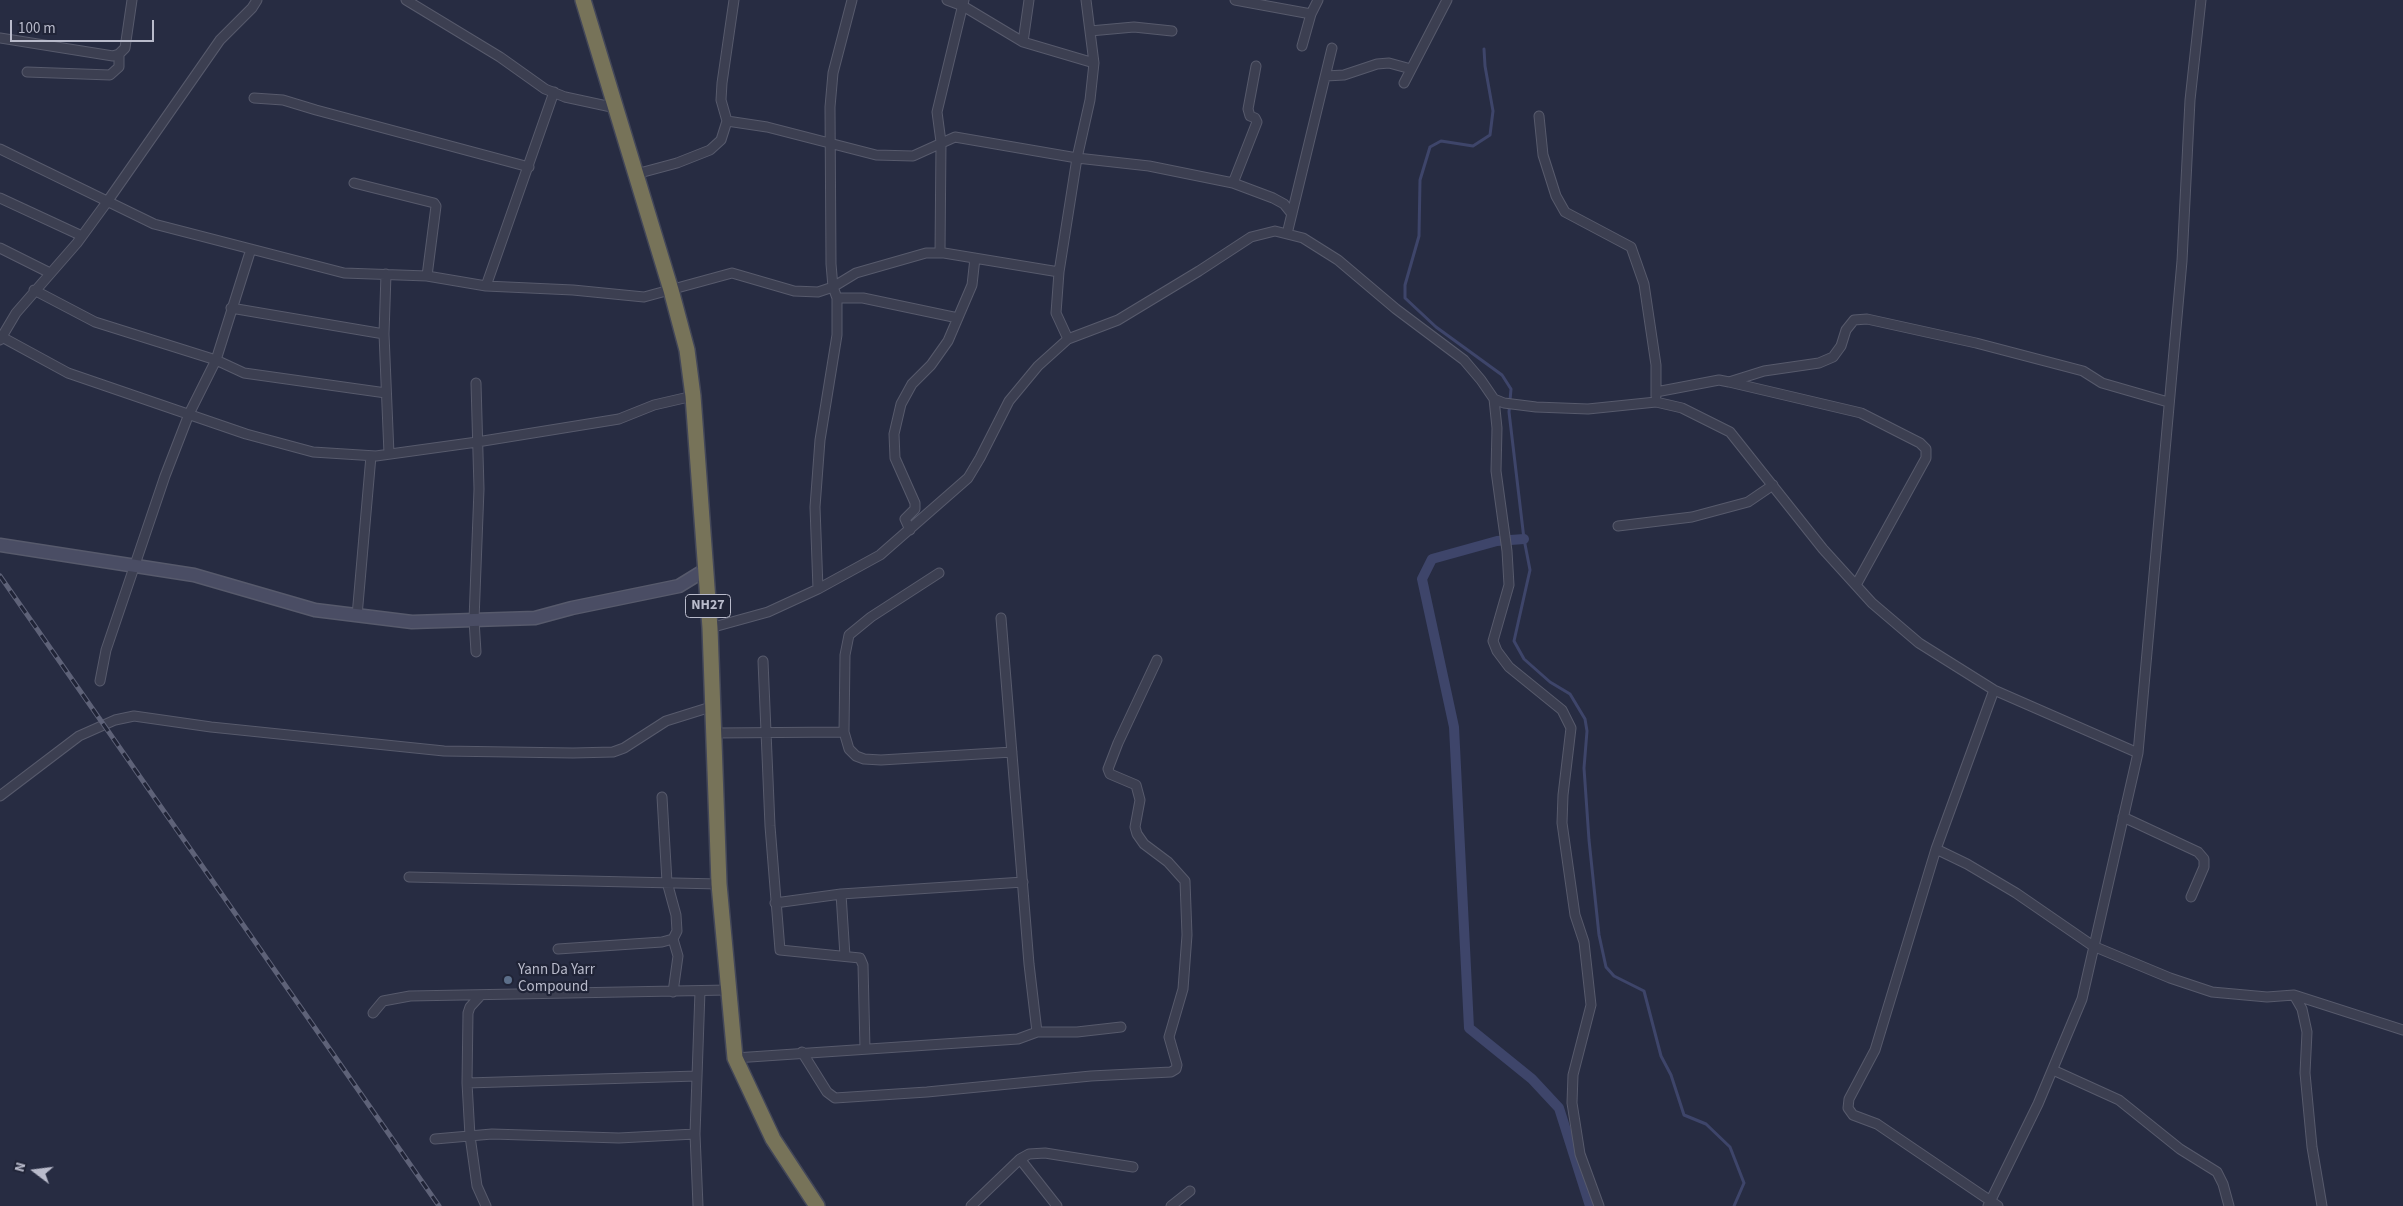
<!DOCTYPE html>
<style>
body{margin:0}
#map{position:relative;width:2403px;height:1206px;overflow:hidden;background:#272c42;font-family:"Source Sans 3",sans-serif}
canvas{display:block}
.north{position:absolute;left:10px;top:1146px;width:50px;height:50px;-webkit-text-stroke:4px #202437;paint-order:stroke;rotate:285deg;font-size:14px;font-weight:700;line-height:20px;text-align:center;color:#b9bbcb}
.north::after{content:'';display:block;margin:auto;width:18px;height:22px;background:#b9bbcb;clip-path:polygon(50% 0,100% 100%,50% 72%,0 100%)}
.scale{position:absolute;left:10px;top:20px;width:144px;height:22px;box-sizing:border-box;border:2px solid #b9bbcb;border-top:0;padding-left:6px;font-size:15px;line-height:18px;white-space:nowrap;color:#b9bbcb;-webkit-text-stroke:4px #202437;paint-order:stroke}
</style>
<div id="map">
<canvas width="2403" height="1206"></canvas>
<div class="north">N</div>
<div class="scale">100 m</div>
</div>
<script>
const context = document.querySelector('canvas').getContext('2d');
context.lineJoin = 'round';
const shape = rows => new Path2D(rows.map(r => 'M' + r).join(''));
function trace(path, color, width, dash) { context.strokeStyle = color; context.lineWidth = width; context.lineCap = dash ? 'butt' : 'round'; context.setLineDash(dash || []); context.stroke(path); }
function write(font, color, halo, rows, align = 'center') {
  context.font = font + ' "Source Sans 3",sans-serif'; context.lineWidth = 4.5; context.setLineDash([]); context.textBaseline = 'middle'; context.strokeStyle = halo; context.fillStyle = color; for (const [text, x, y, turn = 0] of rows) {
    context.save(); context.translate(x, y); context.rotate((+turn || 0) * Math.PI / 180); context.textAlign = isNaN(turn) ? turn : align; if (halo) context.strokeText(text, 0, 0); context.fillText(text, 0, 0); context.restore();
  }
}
trace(shape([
 [1484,49,1485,66,1493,111,1490,135,1473,146,1441,141,1430,147,1420,180,1419,236,1405,285,1405,298,1436,327,1502,375,1511,389,1509,412,1524,539,1530,570,1514,641,1524,659,1550,682,1570,694,1585,719,1587,731,1584,768,1589,840,1599,935,1606,967,1614,976,1644,991,1661,1056,1671,1075,1684,1115,1706,1124,1730,1147,1744,1183,1734,1206]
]), '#3e456a', 3);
trace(shape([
 [1524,539,1497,541,1432,559,1422,579,1454,727,1469,1028,1532,1079,1559,1108,1590,1206]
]), '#3e456a', 10);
const street = shape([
 [406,0,500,57,545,89,565,97,616,108],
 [947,0,963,6,1023,42,1094,63],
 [1235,0,1311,14],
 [1090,31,1134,27,1172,31],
 [0,38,113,56,119,54,125,48,132,0],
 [1023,42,1029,0],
 [1302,46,1311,14,1318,0],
 [27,72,110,75,119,67,119,54],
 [1326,76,1344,75,1377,64,1389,63,1411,69],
 [1404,83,1447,0],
 [254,98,283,100,316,110,529,167],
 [1539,116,1543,155,1556,196,1565,212,1631,247,1644,284,1656,365,1656,396],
 [727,121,767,127,876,155,913,156,955,137,1077,158,1149,166,1233,183,1273,198,1284,204,1292,214],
 [0,149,154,224,344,273,427,276,486,286,573,290,644,297,732,273,794,291,818,292,833,287,856,273,926,253,944,253,1059,272],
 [636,174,677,163,710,150,721,140,727,121,721,100,722,83,734,0],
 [354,183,434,203,436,206,427,276],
 [1233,183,1257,122,1255,118,1250,116,1248,109,1256,66],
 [0,198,82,236],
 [1287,234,1332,48],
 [0,248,50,273],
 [940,253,941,142,937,112,964,0],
 [386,274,384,334,389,454],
 [486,286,554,92],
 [34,290,95,322,216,360,244,373,386,393],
 [837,298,863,298,958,318],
 [231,308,384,334],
 [0,336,68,373,246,434,313,452,376,456,477,442,619,419,654,405,693,396],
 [1068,339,1056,313,1059,272,1077,158,1090,100,1094,63,1086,0],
 [0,340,16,313,77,243,107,202,220,40,252,8,257,0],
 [1729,382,1764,371,1819,363,1833,357,1841,346,1846,330,1854,320,1867,319,1976,343,2083,371,2102,383,2168,402],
 [1656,392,1719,380,1729,382,1861,413,1920,443,1926,449,1926,458,1856,585],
 [1494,399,1504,403,1536,407,1588,409,1656,402,1682,408,1730,432,1823,549,1872,603,1919,643,1994,690,2138,753],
 [1618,526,1692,517,1748,502,1773,485],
 [910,530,905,519,915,509,915,503,895,458,894,434,901,404,912,384,931,365,948,341,972,285,975,258],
 [939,573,871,617,849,635,845,655,844,732,849,749,856,756,864,759,881,760,1012,752],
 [818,589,815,507,820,440,837,335,837,298,833,287,831,264,830,107,833,73,852,0],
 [357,616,371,456],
 [1001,618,1029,964,1037,1032],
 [710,628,768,612,818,589,880,555,968,478,980,458,1009,401,1038,366,1068,339,1118,320,1199,271,1251,237,1275,231,1303,238,1338,260,1396,309,1464,360,1481,380,1494,399,1497,428,1496,471,1507,551,1509,585,1493,641,1497,651,1509,667,1562,710,1571,728,1563,795,1562,823,1575,915,1584,942,1591,1005,1573,1075,1572,1103,1580,1154,1599,1206],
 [476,652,474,620,479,489,476,383],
 [763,661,770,826,780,950,860,958,863,965,865,1049],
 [100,681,106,650,165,476,189,414,216,360,251,249],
 [1994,690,1936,849,1875,1050,1849,1099,1848,1108,1853,1115,1877,1124,1998,1206],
 [715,733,844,732],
 [0,796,79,736,115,720,134,716,211,727,444,751,573,753,613,752,624,748,666,721,714,706],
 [2123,817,2198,852,2204,859,2204,867,2191,897],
 [1936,849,1967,864,2016,893,2093,946,2170,978,2212,992,2267,997,2294,995,2403,1030],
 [409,877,719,884],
 [841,894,845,956],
 [775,903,841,894,1023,882],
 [673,939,678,956,673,992],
 [558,949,662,942,673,939,677,931,676,915,667,882,662,797],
 [481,995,470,1007,468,1013,467,1083,470,1136,477,1186,486,1206],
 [2294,995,2302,1009,2307,1032,2305,1073,2312,1147,2322,1206],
 [373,1013,383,1001,410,996,728,990],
 [802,1052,827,1092,835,1098,927,1092,1091,1076,1171,1072,1176,1069,1177,1065,1169,1037,1183,989,1187,935,1185,881,1168,862,1144,844,1137,834,1135,827,1140,800,1136,785,1110,774,1108,769,1118,743,1157,660],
 [735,1058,1018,1039,1037,1032,1077,1032,1121,1027],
 [2053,1070,2119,1100,2180,1149,2217,1172,2223,1184,2229,1206],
 [467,1083,697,1076],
 [435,1139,492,1134,619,1138,695,1134],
 [1020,1159,1057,1206],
 [698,1206,695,1134,700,991],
 [971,1206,1020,1159,1029,1154,1045,1153,1133,1167],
 [1171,1206,1190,1191],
 [1988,1206,2038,1104,2082,999,2138,753,2182,261,2190,100,2201,0]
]);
const secondary = shape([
 [0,545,194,575,315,610,412,622,535,618,572,608,679,586,705,570]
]);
const highway = shape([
 [583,0,671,290,687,350,693,396,710,628,719,884,735,1058,773,1139,817,1206]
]);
trace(street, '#575a6c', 11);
trace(secondary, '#575a6c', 15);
trace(highway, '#434759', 18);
trace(street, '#3c3f51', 9);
trace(secondary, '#4a4d64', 12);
trace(highway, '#777359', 15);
const rail = shape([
 [0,576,439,1206]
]);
trace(rail, '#5e6278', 5);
trace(rail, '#202437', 3, [9]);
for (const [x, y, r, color] of [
 [508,980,5,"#5c6f8a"]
]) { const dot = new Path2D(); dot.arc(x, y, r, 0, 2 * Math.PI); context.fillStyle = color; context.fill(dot); trace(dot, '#202437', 2); }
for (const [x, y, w] of [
 [708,606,45]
]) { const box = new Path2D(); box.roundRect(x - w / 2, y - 11.5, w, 23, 4); context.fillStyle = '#202437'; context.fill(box); trace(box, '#b9bbcb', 1); }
write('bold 14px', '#b9bbcb', null, [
 ["NH27",708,606]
]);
write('15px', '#b9bbcb', '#202437', [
 ["Yann Da Yarr",518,971],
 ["Compound",518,988]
], 'left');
</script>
